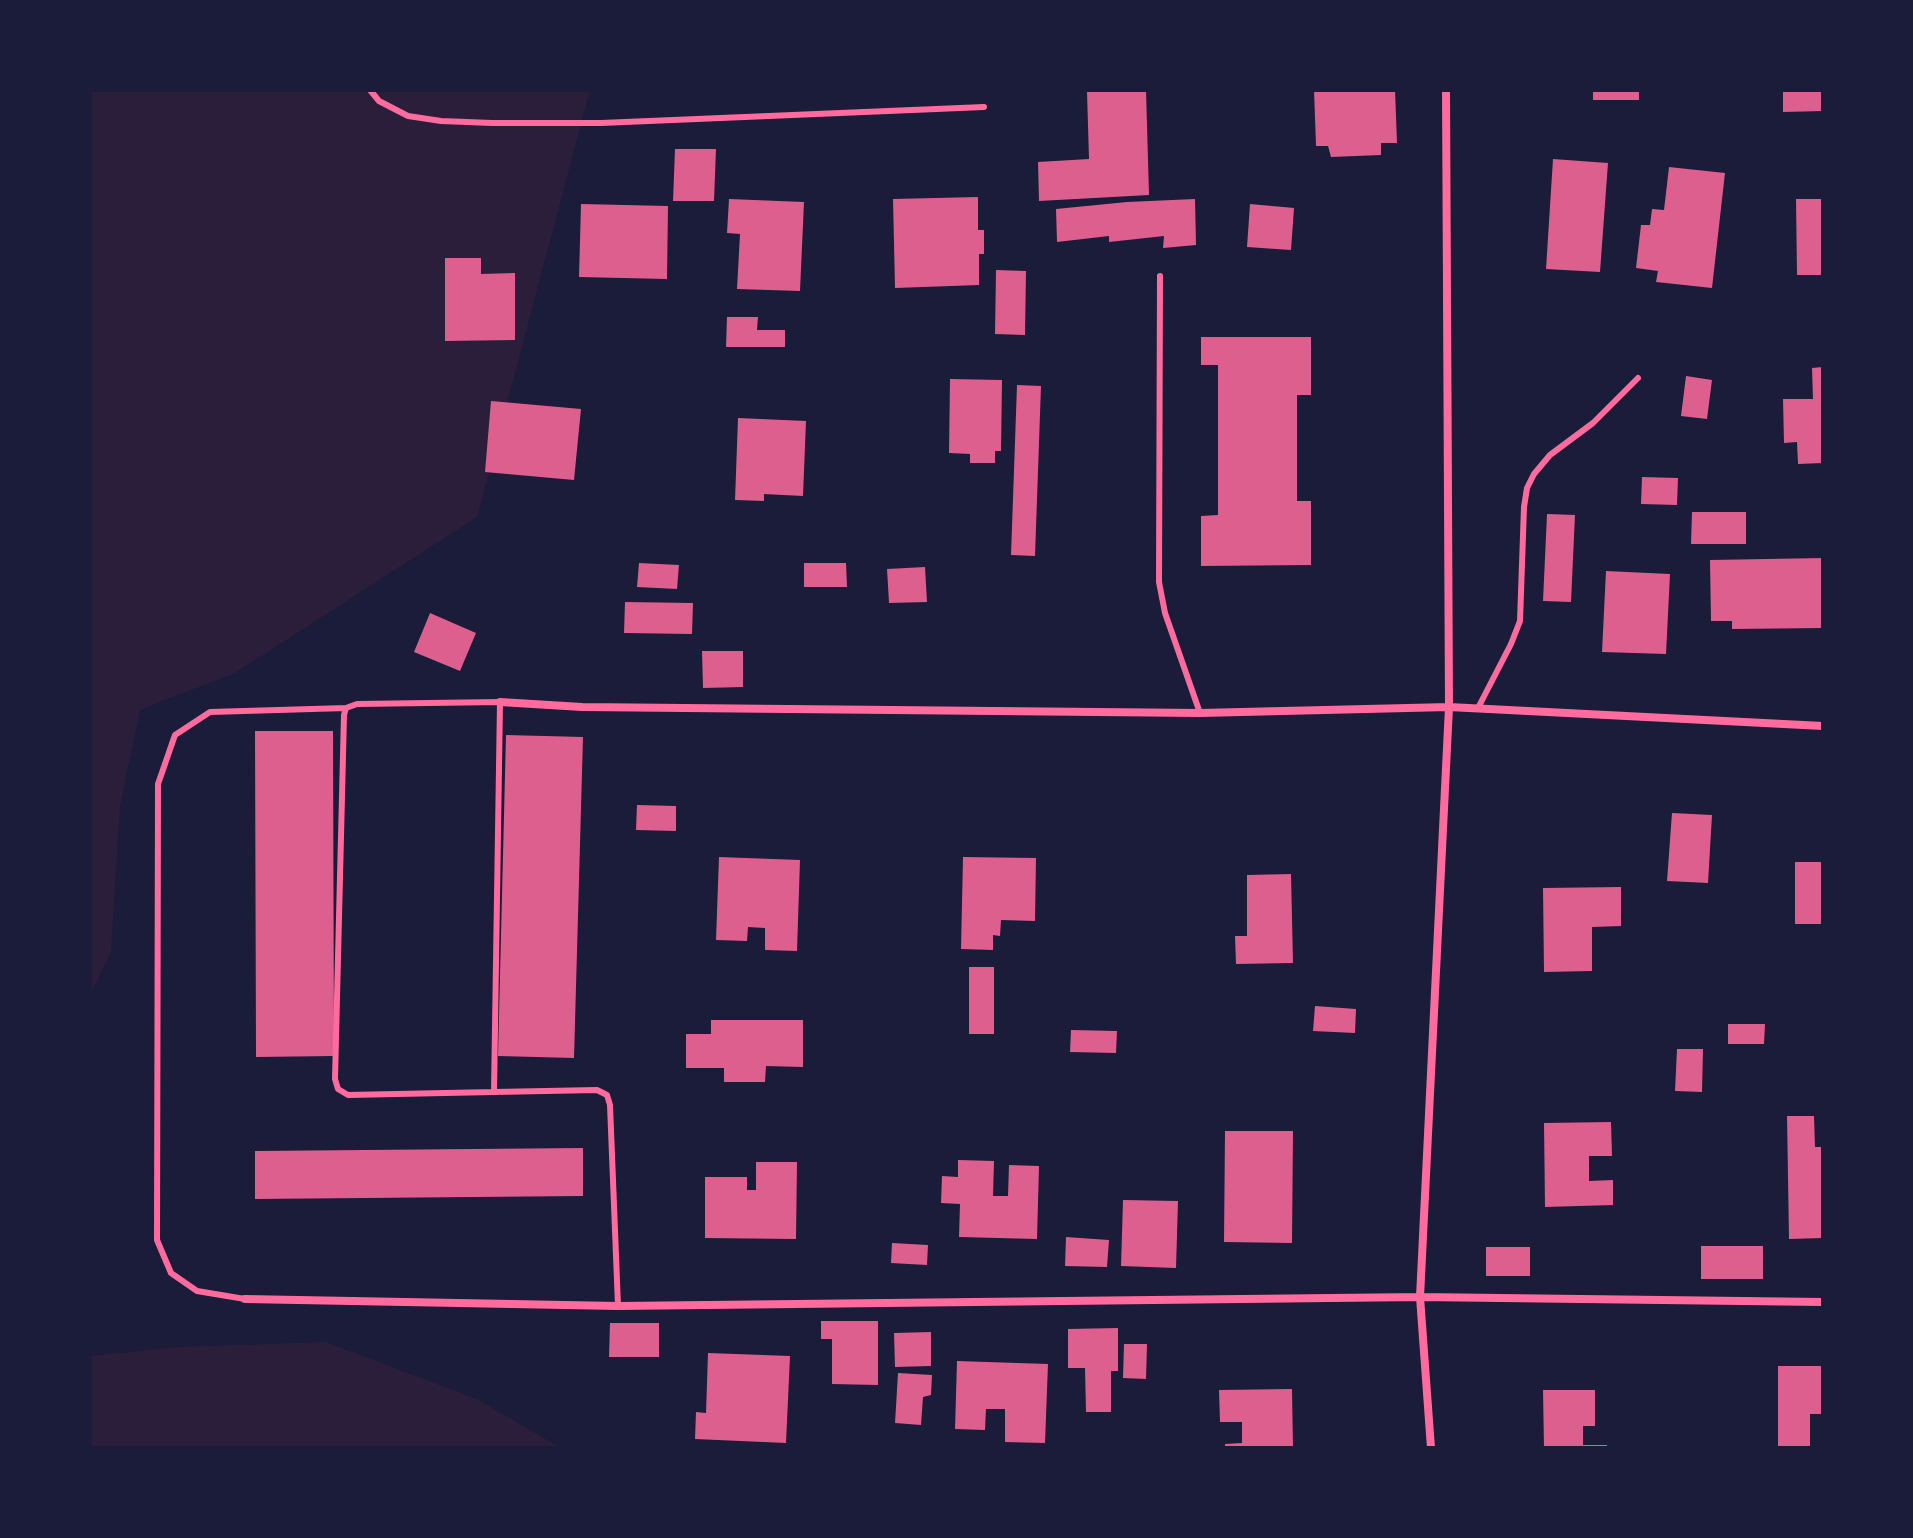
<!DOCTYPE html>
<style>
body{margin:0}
#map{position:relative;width:1913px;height:1538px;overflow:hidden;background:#1b1b3a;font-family:"Source Serif 4",serif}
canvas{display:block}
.frame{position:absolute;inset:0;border:92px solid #1b1b3a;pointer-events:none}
</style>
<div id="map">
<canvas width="1913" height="1538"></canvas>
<div class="frame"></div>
</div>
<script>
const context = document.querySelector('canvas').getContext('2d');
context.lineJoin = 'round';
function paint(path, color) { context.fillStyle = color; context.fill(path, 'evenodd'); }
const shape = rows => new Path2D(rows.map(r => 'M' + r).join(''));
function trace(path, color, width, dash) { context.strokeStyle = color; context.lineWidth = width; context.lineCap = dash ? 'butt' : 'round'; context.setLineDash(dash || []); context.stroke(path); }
paint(shape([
 [90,90,590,90,477,517,235,673,140,710,120,807,111,952,90,995],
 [326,1342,477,1399,561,1448,90,1448,90,1356,178,1347]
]), '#2a1e3b');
paint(shape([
 [1146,90,1149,195,1039,201,1038,162,1089,159,1087,92],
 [1314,90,1395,90,1397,143,1381,143,1381,155,1331,157,1328,146,1316,146],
 [1593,90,1639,90,1639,100,1593,100],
 [1783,90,1823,90,1823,111,1783,112],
 [675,149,716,149,714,201,673,201],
 [1553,159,1608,163,1600,272,1546,269],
 [1669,167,1725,173,1712,288,1656,282,1658,271,1636,268,1641,225,1650,225,1652,209,1664,210],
 [978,197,978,230,984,230,984,254,979,254,979,285,895,288,893,199],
 [729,199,804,202,800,291,737,289,740,234,727,233],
 [1195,199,1196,245,1163,248,1164,236,1109,242,1109,236,1057,242,1056,209,1127,202],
 [1796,199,1823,199,1823,275,1797,275],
 [581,204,668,206,667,279,579,277],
 [1250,204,1294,208,1291,250,1247,247],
 [445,258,481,258,481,274,515,273,515,340,445,341],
 [996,270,1026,271,1025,335,995,334],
 [727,317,758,317,757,330,785,330,785,347,726,347],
 [1201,337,1311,337,1311,395,1297,395,1297,501,1311,501,1311,565,1201,566,1201,516,1218,515,1218,365,1201,365],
 [1823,367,1823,463,1798,464,1797,442,1784,443,1783,399,1813,399,1812,368],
 [1686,376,1712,380,1707,419,1681,416],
 [950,379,1002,380,1001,451,995,451,995,463,970,463,970,454,949,453],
 [1017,385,1041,386,1035,556,1011,555],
 [491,401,581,409,574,480,485,472],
 [738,418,806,421,803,496,764,494,764,501,735,500],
 [1642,477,1678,478,1677,505,1641,504],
 [1692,512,1746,512,1746,544,1691,544],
 [1547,514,1575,515,1571,602,1543,601],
 [1823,558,1823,628,1732,629,1732,621,1711,621,1710,560],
 [639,563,679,565,677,589,637,587],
 [804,563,846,563,847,587,804,587],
 [925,567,927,602,889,603,887,569],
 [1606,571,1670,574,1666,654,1602,652],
 [625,602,693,603,692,634,624,633],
 [430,613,476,633,460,671,414,652],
 [702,651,743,651,743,687,703,688],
 [255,731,333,731,334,1056,256,1057],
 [506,735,583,737,574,1058,498,1056],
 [637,805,676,806,676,831,636,830],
 [1672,813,1712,815,1708,883,1667,881],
 [719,857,800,860,797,951,765,950,765,928,748,927,747,941,716,940],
 [963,857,1036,858,1035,921,1001,920,1000,936,993,935,993,950,961,949],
 [1795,862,1823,862,1823,924,1795,924],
 [1291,874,1293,963,1236,964,1235,936,1247,936,1247,875],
 [1621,887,1621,926,1592,927,1592,971,1544,972,1543,888],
 [969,967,994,967,994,1034,969,1034],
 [1315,1006,1356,1009,1355,1033,1313,1031],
 [711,1020,803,1020,803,1067,766,1066,765,1082,724,1082,724,1068,686,1068,686,1034,711,1034],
 [1728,1024,1765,1024,1764,1044,1728,1044],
 [1071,1030,1117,1031,1116,1053,1070,1052],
 [1677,1049,1703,1049,1702,1092,1675,1091],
 [1787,1116,1814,1116,1815,1147,1823,1147,1823,1238,1789,1239],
 [1611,1122,1612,1156,1589,1156,1589,1181,1613,1180,1613,1205,1545,1207,1544,1123],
 [1225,1131,1293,1131,1292,1243,1224,1242],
 [583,1148,583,1196,255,1199,255,1151],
 [958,1160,994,1161,993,1196,1008,1196,1009,1165,1039,1166,1037,1239,959,1237,960,1204,941,1203,942,1176,958,1177],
 [756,1162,797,1162,796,1239,705,1238,705,1177,747,1177,747,1190,756,1190],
 [1123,1200,1178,1201,1176,1268,1121,1266],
 [1066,1237,1109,1240,1107,1267,1065,1266],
 [892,1243,928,1245,927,1265,891,1263],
 [1701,1246,1763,1246,1763,1279,1701,1279],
 [1486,1247,1530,1247,1530,1276,1486,1276],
 [821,1321,878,1321,878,1385,832,1384,832,1339,821,1339],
 [610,1323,659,1323,659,1357,609,1357],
 [1118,1328,1118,1371,1111,1371,1111,1412,1086,1412,1085,1368,1068,1368,1068,1329],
 [931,1332,931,1366,895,1367,894,1333],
 [1124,1344,1147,1344,1146,1379,1123,1378],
 [708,1353,790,1356,786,1443,695,1439,696,1412,706,1413],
 [957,1361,1048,1364,1045,1443,1005,1442,1005,1409,986,1409,985,1430,955,1429],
 [1778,1366,1823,1366,1823,1414,1810,1414,1810,1448,1778,1448],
 [898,1373,932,1375,931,1395,923,1397,921,1425,895,1423],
 [1292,1389,1293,1448,1225,1448,1225,1444,1242,1443,1242,1422,1220,1422,1219,1390],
 [1543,1390,1595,1390,1595,1426,1583,1426,1583,1445,1607,1445,1607,1448,1544,1448]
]), '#dd5f8e');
trace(shape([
 [370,90,379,101,408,116,441,121,492,123,601,123,984,107],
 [1160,276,1159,582,1165,613,1200,713],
 [1478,708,1511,644,1520,621,1524,507,1527,488,1534,474,1550,455,1593,423,1638,378],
 [494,1092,500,702,357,704,346,708,344,715,335,1079,338,1089,348,1095,494,1092,597,1090,607,1095,610,1105,618,1306],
 [245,1299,197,1291,171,1273,157,1240,158,784,175,735,210,712,346,708]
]), '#ff6b9d', 6);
trace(shape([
 [500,702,582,707,1200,713,1449,707,1823,726],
 [245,1299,618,1306,1420,1297,1823,1302],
 [1431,1448,1420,1297,1449,707,1446,90]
]), '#ff6b9d', 8);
</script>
